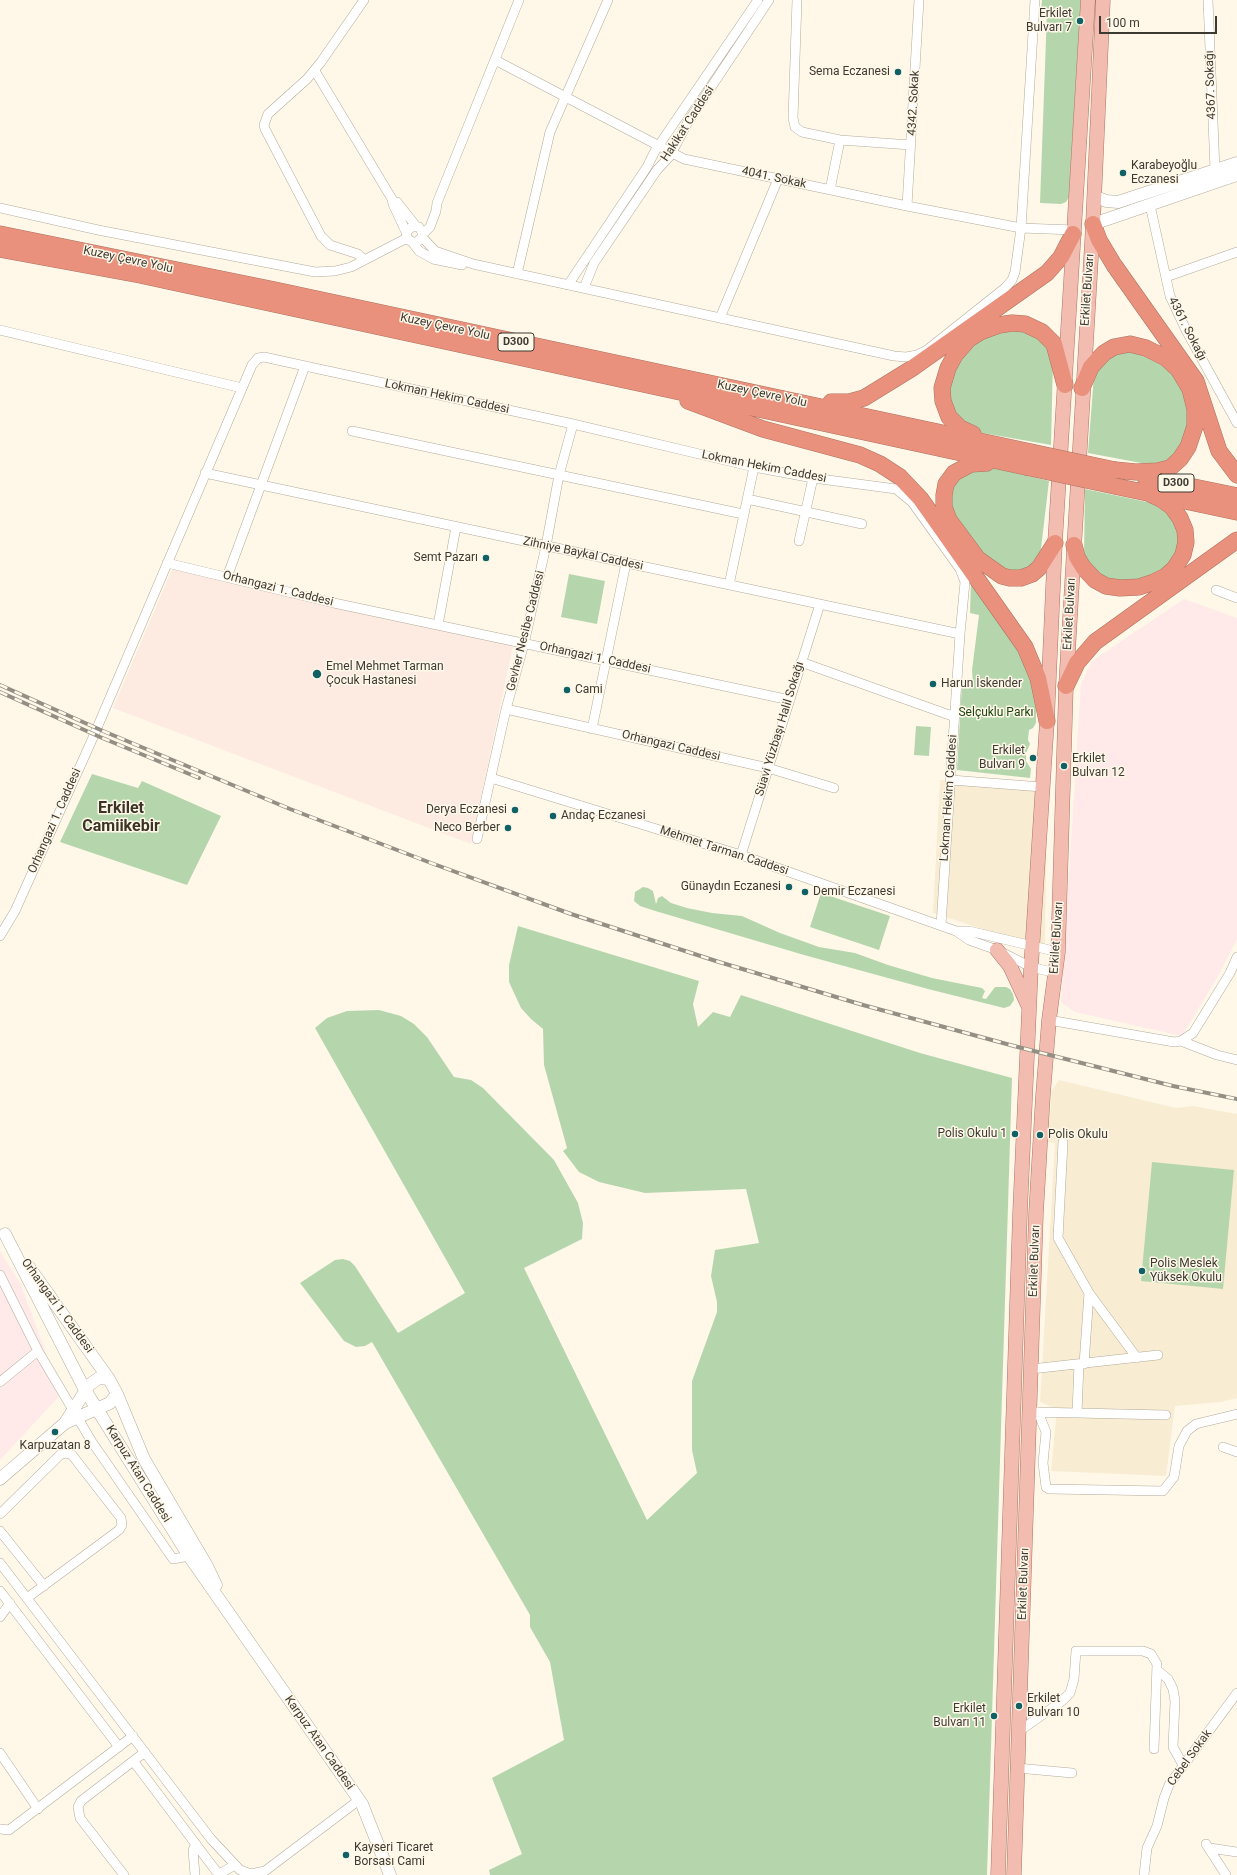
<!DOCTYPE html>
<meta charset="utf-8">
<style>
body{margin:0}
#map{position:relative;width:1237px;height:1875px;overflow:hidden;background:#fff8e9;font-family:Roboto,sans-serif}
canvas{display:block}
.scale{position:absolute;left:1099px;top:16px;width:118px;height:18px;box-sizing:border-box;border:2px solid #3d3a32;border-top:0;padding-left:5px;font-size:12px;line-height:14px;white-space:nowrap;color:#3d3a32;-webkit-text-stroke:3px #fff8e9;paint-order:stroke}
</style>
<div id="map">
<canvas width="1237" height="1875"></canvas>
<div class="scale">100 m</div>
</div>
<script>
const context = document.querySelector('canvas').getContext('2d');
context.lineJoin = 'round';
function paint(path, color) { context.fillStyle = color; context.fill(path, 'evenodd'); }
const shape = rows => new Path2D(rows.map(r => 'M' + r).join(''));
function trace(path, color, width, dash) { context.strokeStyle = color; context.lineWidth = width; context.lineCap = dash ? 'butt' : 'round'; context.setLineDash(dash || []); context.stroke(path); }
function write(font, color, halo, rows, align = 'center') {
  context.font = font + ' Roboto,sans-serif'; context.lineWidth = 3; context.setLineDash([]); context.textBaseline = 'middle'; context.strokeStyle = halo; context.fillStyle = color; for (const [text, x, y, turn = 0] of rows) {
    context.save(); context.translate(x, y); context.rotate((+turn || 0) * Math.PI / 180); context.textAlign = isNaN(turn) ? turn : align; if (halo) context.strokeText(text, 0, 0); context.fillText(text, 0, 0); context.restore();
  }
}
paint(shape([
 [940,780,1047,788,1045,949,933,913],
 [1059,1080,1176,1108,1193,1106,1237,1114,1237,1398,1221,1402,1175,1406,1166,1476,1051,1471,1057,1409,1040,1402,1055,1143,1048,1142,1052,1090]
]), '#f8edd3');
paint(shape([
 [1184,599,1237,618,1237,939,1218,976,1182,1036,1075,1012,1061,1002,1081,684,1092,661],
 [0,1251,21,1285,61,1394,0,1460]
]), '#ffe9e9');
paint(shape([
 [173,567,514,641,471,844,113,708]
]), '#fdebe1');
paint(shape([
 [1042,0,1081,0,1069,197,1066,202,1061,204,1040,203,1047,11,1041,10],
 [1011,327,1040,336,1053,360,1051,445,977,432,961,424,946,393,966,346],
 [1125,348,1171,367,1192,412,1178,455,1157,466,1088,453,1094,375,1100,363],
 [970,467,996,468,1049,481,1040,557,1028,571,997,570,951,515,948,490],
 [1085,489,1161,505,1180,526,1176,558,1149,580,1103,580,1084,556],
 [569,574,605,581,597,624,561,617],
 [971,581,1024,651,1036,705,1036,723,1033,728,1029,730,1028,740,1030,744,1026,753,1026,761,1031,769,1030,778,957,770,962,684,973,685,972,670,979,615,970,613],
 [916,726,931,727,929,756,914,755],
 [92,774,138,788,142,781,221,816,187,885,60,842],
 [643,887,648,888,653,891,656,904,658,898,662,896,671,903,687,908,712,913,742,916,780,933,819,947,855,953,888,965,932,978,982,988,985,991,982,998,986,999,995,987,1006,987,1010,989,1013,994,1014,1000,1010,1006,1004,1008,928,989,804,955,652,910,640,906,634,901,635,892],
 [821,893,890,916,879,950,810,927],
 [518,926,699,981,693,1004,698,1027,713,1012,730,1017,741,995,920,1053,1012,1078,987,1875,490,1875,489,1870,522,1854,492,1778,564,1740,550,1662,530,1627,530,1615,372,1342,365,1346,356,1347,344,1341,300,1283,335,1260,343,1259,350,1261,355,1266,398,1333,465,1293,315,1028,327,1018,347,1011,379,1010,401,1016,414,1024,427,1037,454,1077,471,1080,483,1088,554,1160,578,1203,583,1223,582,1239,524,1268,647,1520,697,1473,692,1450,692,1381,717,1312,717,1302,711,1276,715,1250,759,1243,746,1189,645,1193,599,1182,579,1172,563,1151,567,1148,544,1065,543,1029,531,1019,521,1008,509,982,509,965],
 [1152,1162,1234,1170,1223,1289,1141,1281]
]), '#b5d6ac');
const street = shape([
 [797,0,793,118,795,127,802,132,840,140,911,145],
 [1208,0,1215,170],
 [495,60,684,159,907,206,1021,228,1074,230],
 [315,71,392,199,393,204,406,232,408,240,416,243,422,237,422,232,419,227,413,226,406,232],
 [830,190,840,140],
 [397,202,416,226],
 [1150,205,1170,296,1186,330,1237,423],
 [907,206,919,0],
 [0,208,98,230,315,272,335,271,351,267,407,238],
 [423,234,430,227,436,211,437,203,519,0],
 [422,237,435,251,473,264,894,356,906,357,917,355,927,350,1005,288,1012,280,1015,272,1021,228,1035,0],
 [413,243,419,251,433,259,462,265],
 [364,260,358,254,330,245,321,236,265,129,264,125,268,114,307,79,321,62,364,0],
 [517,274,550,132,608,0],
 [1166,277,1237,252],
 [568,285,647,167,655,151,758,0],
 [584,288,594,263,657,170,670,156,688,122,769,0],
 [720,318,778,179],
 [0,330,242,388],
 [352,431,743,514],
 [205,473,960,634],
 [747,499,862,524],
 [799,541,813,478],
 [167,563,334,603,790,700],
 [227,577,305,366,573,424,754,467,813,478,896,489,912,502,960,569,965,582,960,634,941,925],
 [729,585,754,467],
 [1216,590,1237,598],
 [438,625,456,527],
 [801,662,955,717],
 [506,709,768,768,834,788],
 [592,729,626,563],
 [491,778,741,855,956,931,969,940,997,950,1031,967,1056,973],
 [951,780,1042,787],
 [477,839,506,709,524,644,546,546,559,475,573,424],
 [741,855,820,604],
 [956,931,969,931,1058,952],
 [0,936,15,911,91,742,252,365,258,358,264,357,305,366],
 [1049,1020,1174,1042,1181,1041,1193,1033,1230,973,1237,957],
 [1181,1041,1217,1055,1237,1060],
 [1063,1142,1058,1238,1089,1293,1137,1358],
 [0,1275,38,1351,92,1442,173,1559,189,1556],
 [1084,1364,1089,1293],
 [1031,1369,1158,1355],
 [0,1382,38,1351],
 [1033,1412,1166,1415],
 [1038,1412,1046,1432,1043,1463,1046,1487,1049,1489,1163,1491,1174,1477,1179,1446,1187,1431,1196,1424,1237,1414],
 [1077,1413,1079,1364],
 [1223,1447,1237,1452],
 [0,1514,61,1454,66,1453,72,1455,121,1518,122,1525,119,1530,27,1598],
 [0,1531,44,1586],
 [0,1563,211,1839,240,1870,251,1874,265,1871,359,1800],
 [0,1591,119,1747],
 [0,1617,10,1603],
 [1157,1670,1168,1679,1173,1689,1175,1701,1173,1747,1183,1765],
 [1018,1732,1062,1701,1070,1693,1074,1679,1076,1651,1143,1651,1151,1654,1157,1664,1154,1749],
 [0,1753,38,1809],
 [134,1762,216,1871,221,1873,235,1865],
 [1017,1768,1072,1773],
 [0,1829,9,1830,133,1736],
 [1206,1844,1226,1875],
 [1210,1848,1237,1852],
 [124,1875,80,1818,78,1807,81,1801,145,1752],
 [195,1875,193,1850,196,1844],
 [1144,1875,1147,1848,1157,1826,1164,1798,1169,1785,1237,1693]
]);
const secondary = shape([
 [1094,196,1106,201,1118,202,1237,163],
 [1093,224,1237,175],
 [5,1234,85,1390,189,1556,362,1804,390,1875],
 [29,1267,109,1379,117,1394,144,1459,207,1566,216,1585],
 [65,1423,110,1403,117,1394],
 [0,1479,65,1423,89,1385,99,1378,109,1379]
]);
const primary = shape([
 [997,950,1010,966,1028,1005],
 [998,1875,1020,1213,1031,967,1047,721,1055,543,1088,0],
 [1014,1875,1036,1214,1043,1095,1049,1020,1058,952,1066,686,1093,224,1103,0]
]);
const highway = shape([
 [1093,224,1099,240,1114,265,1196,381,1219,451,1237,475],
 [0,234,275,290,1031,452],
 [0,249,140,275,1026,467],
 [1082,388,1091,367,1104,353,1114,347,1130,344,1146,348,1166,358,1178,369,1190,389,1195,409,1195,426,1188,447,1180,459,1170,468,1158,471,1136,472,1115,470],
 [688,401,763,429,860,455,880,464,900,477,920,498,1025,647,1038,678,1047,721],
 [831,402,849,402,864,398,911,369,1047,273,1061,257,1073,234],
 [973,434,960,428,949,417,943,401,942,388,948,368,955,355,969,339,980,332,999,325,1012,323,1025,324,1042,332,1054,344,1065,385],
 [987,463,971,464,954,473,946,484,944,495,944,507,949,520,978,559,1002,576,1010,578,1021,578,1032,574,1039,568,1055,543],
 [1145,477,1237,496],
 [1119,487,1237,512],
 [1074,545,1077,557,1083,567,1095,580,1106,586,1120,588,1139,587,1154,582,1166,576,1174,569,1183,555,1186,542,1185,530,1180,518,1172,507,1161,499,1148,493],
 [1066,686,1077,663,1095,642,1237,540]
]);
trace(street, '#b3ab9a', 10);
trace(secondary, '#b3ab9a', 13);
trace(primary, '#ad7362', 15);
trace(highway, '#ad7362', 17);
trace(street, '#fff', 9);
trace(secondary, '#fff', 12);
trace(primary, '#f2bdb0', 14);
trace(highway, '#e9917c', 16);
const rail = shape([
 [0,685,103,731,290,809,431,863,571,914,719,962,863,1005,1014,1046,1173,1086,1237,1099],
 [0,692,100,737,199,778]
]);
trace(rail, '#948f84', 4);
trace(rail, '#fff8e9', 2.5, [8]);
const highwayBridge = shape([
 [1031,452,1115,470],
 [1026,467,1119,487]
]);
trace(highwayBridge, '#ad7362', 17, []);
trace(highwayBridge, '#e9917c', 16);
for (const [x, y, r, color] of [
 [1080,21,4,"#106165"],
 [898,72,4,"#106165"],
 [1123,173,4,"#106165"],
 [486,558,4,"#106165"],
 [317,674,5,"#106165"],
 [933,684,4,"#106165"],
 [567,690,4,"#106165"],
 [1033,758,4,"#106165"],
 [1064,766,4,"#106165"],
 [515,810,4,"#106165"],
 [553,816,4,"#106165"],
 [508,828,4,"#106165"],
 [789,887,4,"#106165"],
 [805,892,4,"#106165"],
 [1015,1134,4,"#106165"],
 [1040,1135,4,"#106165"],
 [1142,1271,4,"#106165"],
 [55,1432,4,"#106165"],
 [1019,1706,4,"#106165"],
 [994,1716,4,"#106165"],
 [346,1855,4,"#106165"]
]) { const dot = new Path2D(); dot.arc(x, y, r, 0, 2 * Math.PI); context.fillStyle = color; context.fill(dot); trace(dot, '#fff8e9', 1.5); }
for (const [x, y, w] of [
 [516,342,36],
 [1176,483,36]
]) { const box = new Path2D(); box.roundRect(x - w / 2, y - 9, w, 18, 3); context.fillStyle = '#fff8e9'; context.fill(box); trace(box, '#3d3a32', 1); }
write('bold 11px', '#3d3a32', null, [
 ["D300",516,342],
 ["D300",1176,483]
]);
write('12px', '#3d3a32', '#fff8e9', [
 ["Erkilet",1072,14,"right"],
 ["Bulvarı 7",1072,28,"right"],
 ["Sema Eczanesi",890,72,"right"],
 ["Karabeyoğlu",1131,166],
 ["Eczanesi",1131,180],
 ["Semt Pazarı",478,558,"right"],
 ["Emel Mehmet Tarman",326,667],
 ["Çocuk Hastanesi",326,681],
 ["Harun İskender",941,684],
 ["Cami",575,690],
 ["Erkilet",1025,751,"right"],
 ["Bulvarı 9",1025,765,"right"],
 ["Erkilet",1072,759],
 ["Bulvarı 12",1072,773],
 ["Derya Eczanesi",507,810,"right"],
 ["Andaç Eczanesi",561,816],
 ["Neco Berber",500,828,"right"],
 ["Günaydın Eczanesi",781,887,"right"],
 ["Demir Eczanesi",813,892],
 ["Polis Okulu 1",1007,1134,"right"],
 ["Polis Okulu",1048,1135],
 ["Polis Meslek",1150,1264],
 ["Yüksek Okulu",1150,1278],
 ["Karpuzatan 8",55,1446,"center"],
 ["Erkilet",1027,1699],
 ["Bulvarı 10",1027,1713],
 ["Erkilet",986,1709,"right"],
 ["Bulvarı 11",986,1723,"right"],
 ["Kayseri Ticaret",354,1848],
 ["Borsası Cami",354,1862]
], 'left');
write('12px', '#3d3a32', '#fff8e9', [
 ["4367. Sokağı",1211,85,-92],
 ["4342. Sokak",914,103,-87],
 ["Hakikat Caddesi",688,124,-57],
 ["4041. Sokak",774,178,12],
 ["Kuzey Çevre Yolu",128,260,12],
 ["Erkilet Bulvarı",1088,290,-86],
 ["Kuzey Çevre Yolu",445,327,12],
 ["4361. Sokağı",1187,329,63],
 ["Kuzey Çevre Yolu",762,394,12],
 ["Lokman Hekim Caddesi",447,397,12],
 ["Lokman Hekim Caddesi",764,467,11],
 ["Zihniye Baykal Caddesi",583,554,12],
 ["Orhangazi 1. Caddesi",278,589,14],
 ["Erkilet Bulvarı",1070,614,-87],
 ["Gevher Nesibe Caddesi",526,631,-76],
 ["Orhangazi 1. Caddesi",595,658,12],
 ["Süavi Yüzbaşı Halil Sokağı",780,729,-73],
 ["Orhangazi Caddesi",671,746,13],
 ["Lokman Hekim Caddesi",949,798,-86],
 ["Orhangazi 1. Caddesi",55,821,-66],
 ["Mehmet Tarman Caddesi",724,851,18],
 ["Erkilet Bulvarı",1057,938,-86],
 ["Erkilet Bulvarı",1035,1261,-88],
 ["Orhangazi 1. Caddesi",57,1306,54],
 ["Karpuz Atan Caddesi",138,1474,58],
 ["Erkilet Bulvarı",1024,1584,-88],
 ["Karpuz Atan Caddesi",319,1743,55],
 ["Cebel Sokak",1190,1758,-54]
]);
write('12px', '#1d4410', '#fff8e9', [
 ["Selçuklu Parkı",996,713]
]);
write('bold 16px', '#3b3426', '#fff8e9', [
 ["Erkilet",121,809],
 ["Camiikebir",121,827]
]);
</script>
